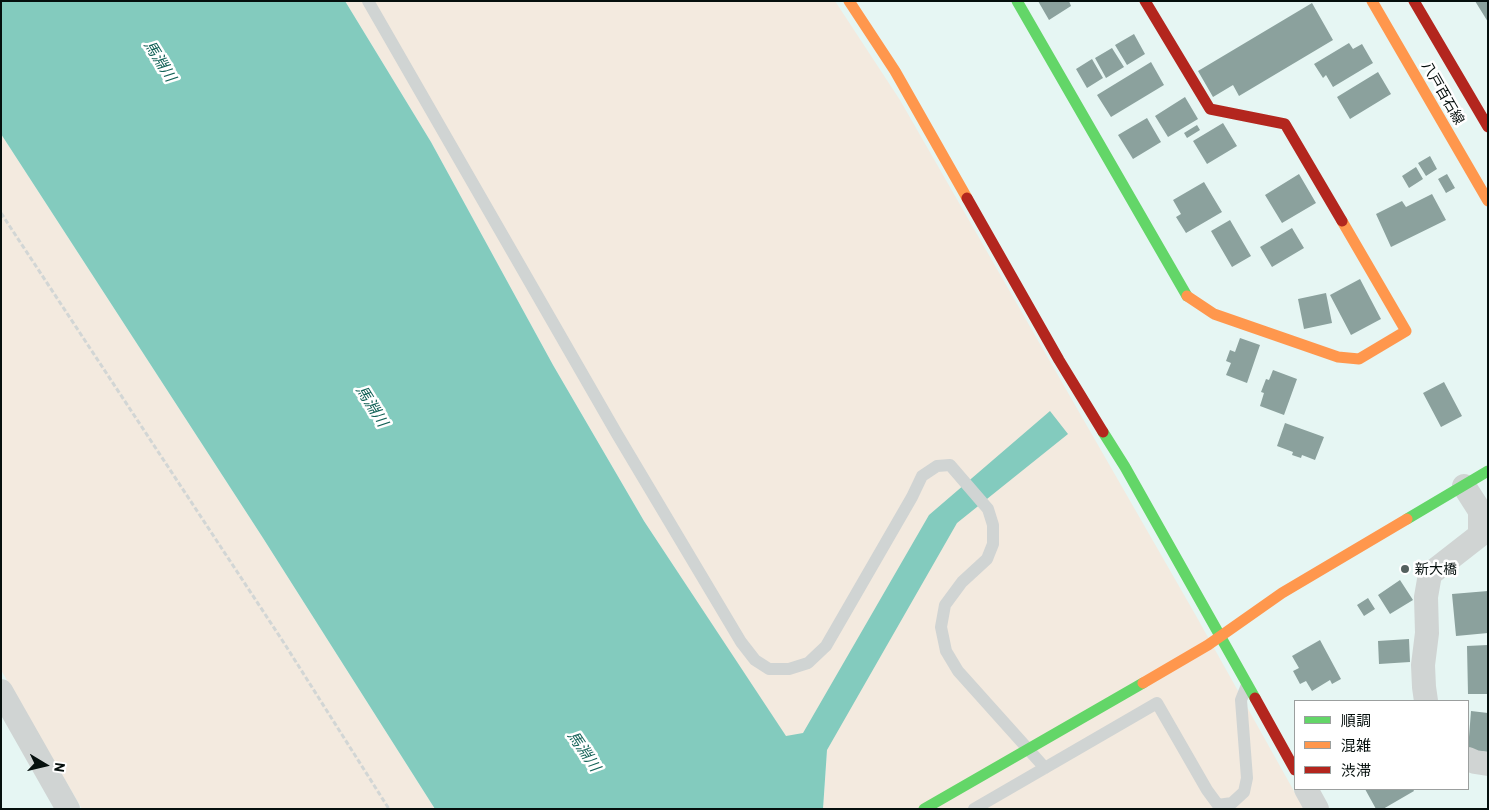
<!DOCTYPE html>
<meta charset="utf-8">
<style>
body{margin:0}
#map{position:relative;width:1489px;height:810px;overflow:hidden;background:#e6f6f3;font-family:Barlow,"Noto Sans JP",sans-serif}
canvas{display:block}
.frame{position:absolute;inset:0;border:2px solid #050f0d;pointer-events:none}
.legend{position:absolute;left:1294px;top:700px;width:175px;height:90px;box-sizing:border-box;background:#fff;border:1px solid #9b9f9e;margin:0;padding:6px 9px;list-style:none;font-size:15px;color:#050f0d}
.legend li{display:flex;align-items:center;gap:10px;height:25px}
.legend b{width:25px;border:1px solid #9b9f9e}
.north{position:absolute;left:20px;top:740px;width:50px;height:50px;-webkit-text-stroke:4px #fff;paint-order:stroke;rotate:99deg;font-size:14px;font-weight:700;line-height:20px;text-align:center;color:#050f0d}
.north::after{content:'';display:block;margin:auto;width:18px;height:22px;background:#050f0d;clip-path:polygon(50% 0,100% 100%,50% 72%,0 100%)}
</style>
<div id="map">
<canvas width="1489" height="810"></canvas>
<div class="frame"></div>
<ul class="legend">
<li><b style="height:6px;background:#63d668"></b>順調</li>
<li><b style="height:6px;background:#ff974d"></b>混雑</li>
<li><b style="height:6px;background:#b3261e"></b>渋滞</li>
</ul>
<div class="north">N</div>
</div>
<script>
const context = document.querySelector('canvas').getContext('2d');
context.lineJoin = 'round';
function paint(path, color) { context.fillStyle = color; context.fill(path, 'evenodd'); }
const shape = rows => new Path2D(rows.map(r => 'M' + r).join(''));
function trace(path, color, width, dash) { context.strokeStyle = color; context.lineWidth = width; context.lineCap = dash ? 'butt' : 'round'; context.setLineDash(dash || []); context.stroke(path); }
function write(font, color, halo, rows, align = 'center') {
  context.font = font + ' Barlow,"Noto Sans JP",sans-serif'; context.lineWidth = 5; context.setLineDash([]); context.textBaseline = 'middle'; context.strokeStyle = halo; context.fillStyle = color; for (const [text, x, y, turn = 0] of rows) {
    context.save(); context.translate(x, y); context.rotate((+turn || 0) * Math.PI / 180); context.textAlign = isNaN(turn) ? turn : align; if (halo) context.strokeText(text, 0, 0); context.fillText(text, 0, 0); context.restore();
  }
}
paint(shape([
 [345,1,835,1,900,100,1195,614,1304,809,823,809,827,750,786,737,644,521,553,365,431,142],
 [1,134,263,538,435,809,82,809,1,670]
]), '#f3eadf');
paint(shape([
 [1,1,345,1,431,142,553,365,644,521,786,736,803,733,929,515,1050,411,1068,434,957,523,827,750,823,809,435,809,263,538,1,134]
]), '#83cbbe');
paint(shape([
 [1038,1,1069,1,1071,6,1049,20],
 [1475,1,1488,1,1488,22],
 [1312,3,1333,40,1239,96,1233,85,1213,97,1198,71],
 [1134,34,1145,54,1127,65,1115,45],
 [1349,43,1353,49,1362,44,1373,63,1333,87,1326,75,1323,78,1314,64],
 [1112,48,1124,67,1106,78,1095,58],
 [1092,59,1103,78,1087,88,1076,69],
 [1151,62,1164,85,1111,117,1097,95],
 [1378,72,1391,94,1350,119,1337,97],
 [1185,97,1198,119,1168,137,1155,116],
 [1147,118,1161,142,1133,159,1118,135],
 [1223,123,1237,146,1207,164,1193,141],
 [1197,125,1200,130,1187,138,1184,133],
 [1430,156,1437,169,1426,176,1418,163],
 [1416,167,1423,179,1409,188,1402,176],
 [1299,174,1316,203,1282,223,1265,195],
 [1447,174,1455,188,1446,193,1438,179],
 [1204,182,1222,212,1186,233,1176,217,1181,214,1173,200],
 [1432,194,1446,220,1391,247,1376,214,1402,201,1406,207],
 [1230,220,1251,256,1232,267,1211,231],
 [1292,228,1304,248,1272,267,1260,247],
 [1360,279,1381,319,1351,335,1330,295],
 [1326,293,1332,323,1304,329,1298,299],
 [1240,338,1260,345,1247,383,1226,375,1231,363,1226,361,1230,350,1235,352],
 [1273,370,1297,379,1284,415,1260,406,1264,393,1261,392,1266,379,1269,380],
 [1444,382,1462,416,1441,427,1423,393],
 [1285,423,1324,437,1315,460,1302,455,1301,458,1292,455,1293,452,1277,446],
 [1400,580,1413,600,1390,614,1378,595],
 [1488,591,1488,633,1456,636,1452,594],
 [1368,598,1375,609,1364,616,1357,605],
 [1409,639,1410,662,1379,664,1378,641],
 [1320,640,1341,679,1332,684,1330,680,1312,691,1306,681,1300,684,1293,671,1299,668,1292,656],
 [1488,645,1488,694,1468,694,1467,646],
 [1471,711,1488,713,1488,752,1468,750],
 [1365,789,1413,789,1414,791,1383,809,1376,809]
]), '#8ba19d');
trace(shape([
 [1,213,284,643,389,809]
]), '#d2d6d5', 3, [5, 2.5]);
trace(shape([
 [368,1,617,434,741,642,755,660,769,669,789,669,808,663,826,646,912,497,922,476,937,466,950,465,988,509,993,525,993,544,987,559,962,582,945,605,941,627,946,651,958,671,1045,768],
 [974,809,1157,703,1207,790,1218,805,1232,803,1244,792,1247,778,1241,700,1247,685]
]), '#d0d4d3', 12);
trace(shape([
 [1,691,68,809],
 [1426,701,1424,687,1423,665,1427,633,1426,597,1430,574,1480,535,1480,511,1464,486],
 [1468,759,1475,762,1488,764],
 [1306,789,1317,809]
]), '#d0d4d3', 24);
trace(shape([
 [1017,1,1187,296],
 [1103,432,1125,467,1255,698],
 [1407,519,1488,471],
 [924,809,1143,683]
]), '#63d668', 11);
trace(shape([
 [849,1,895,71,967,198],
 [1372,1,1488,201],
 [1187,296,1214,314,1338,357,1359,359,1406,331,1342,221],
 [1143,683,1208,645,1282,593,1407,519]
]), '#ff974d', 11);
trace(shape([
 [1145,1,1210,109,1285,124,1342,221],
 [1414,1,1488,127],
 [967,198,1059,360,1103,432],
 [1255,698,1295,770]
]), '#b3261e', 11);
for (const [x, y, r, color] of [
 [1405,569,5,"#54605e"]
]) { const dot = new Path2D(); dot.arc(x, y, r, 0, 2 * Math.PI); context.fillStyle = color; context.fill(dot); trace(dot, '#fff', 2); }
write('14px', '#050f0d', '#fff', [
 ["八戸百石線",1443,93,60]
]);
write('14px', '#050f0d', '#fff', [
 ["新大橋",1415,569]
], 'left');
write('italic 15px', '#136257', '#fff', [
 ["馬淵川",160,61,58],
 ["馬淵川",372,406,58],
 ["馬淵川",584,751,56]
]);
</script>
